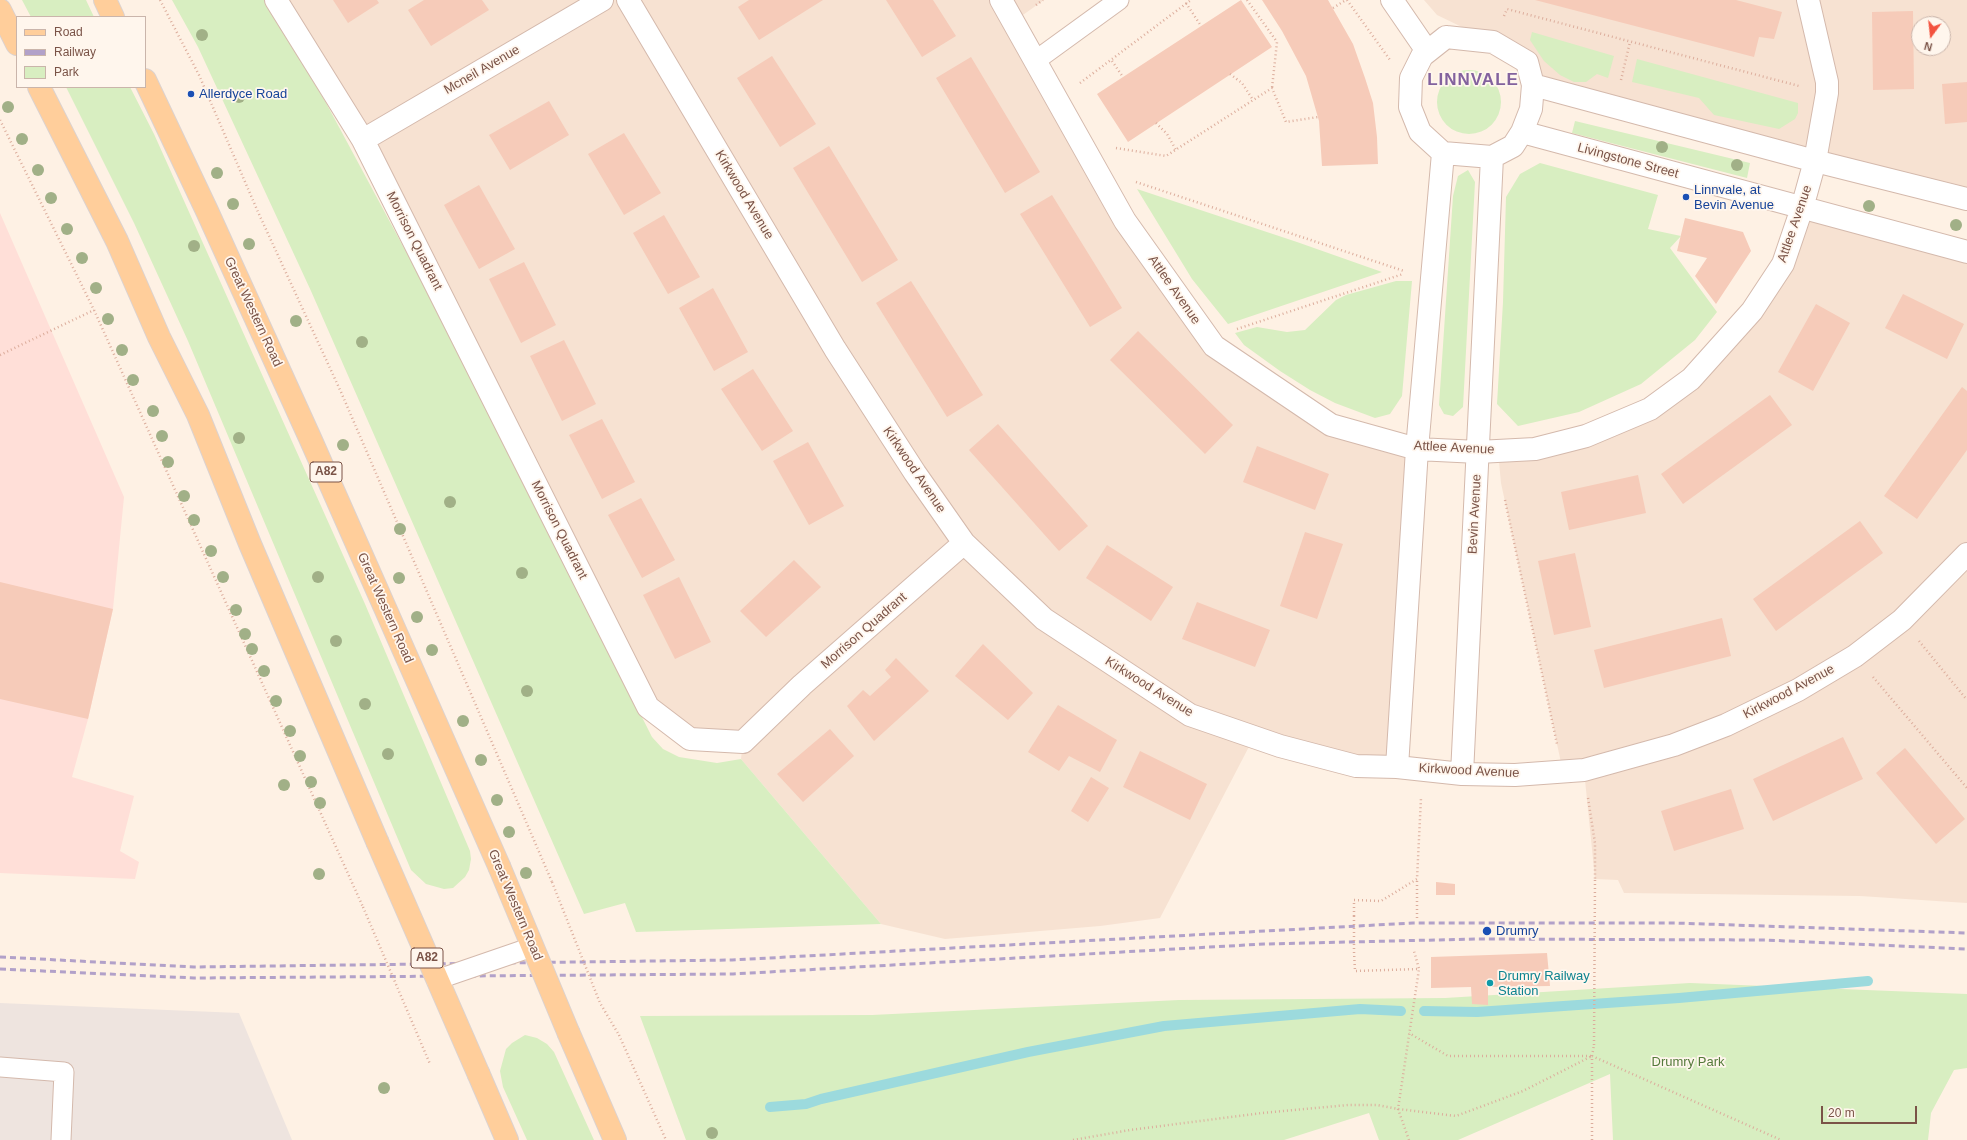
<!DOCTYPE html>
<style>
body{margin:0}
#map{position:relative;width:1967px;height:1140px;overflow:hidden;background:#fef1e4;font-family:Helvetica,sans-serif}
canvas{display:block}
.legend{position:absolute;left:16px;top:16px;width:130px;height:72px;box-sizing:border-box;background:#fff6ed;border:1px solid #cab5ab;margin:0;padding:5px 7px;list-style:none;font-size:12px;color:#7a5347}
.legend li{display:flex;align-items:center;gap:8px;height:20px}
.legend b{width:20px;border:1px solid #cab5ab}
.north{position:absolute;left:1911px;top:16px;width:40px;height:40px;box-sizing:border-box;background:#fff6ed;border:1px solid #cab5ab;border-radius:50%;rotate:195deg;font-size:11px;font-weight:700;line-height:16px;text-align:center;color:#7a5347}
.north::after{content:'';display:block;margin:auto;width:14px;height:18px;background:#f3523e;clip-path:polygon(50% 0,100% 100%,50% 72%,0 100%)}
.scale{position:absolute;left:1821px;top:1106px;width:96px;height:18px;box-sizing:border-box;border:2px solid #7a5347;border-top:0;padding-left:5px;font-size:12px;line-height:14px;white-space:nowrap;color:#7a5347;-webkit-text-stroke:3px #fff6ed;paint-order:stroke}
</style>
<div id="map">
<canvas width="1967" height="1140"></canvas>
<ul class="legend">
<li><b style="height:5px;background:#ffce9b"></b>Road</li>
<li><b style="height:5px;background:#b2a1c9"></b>Railway</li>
<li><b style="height:11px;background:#d8eec1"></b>Park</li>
</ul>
<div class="north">N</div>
<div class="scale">20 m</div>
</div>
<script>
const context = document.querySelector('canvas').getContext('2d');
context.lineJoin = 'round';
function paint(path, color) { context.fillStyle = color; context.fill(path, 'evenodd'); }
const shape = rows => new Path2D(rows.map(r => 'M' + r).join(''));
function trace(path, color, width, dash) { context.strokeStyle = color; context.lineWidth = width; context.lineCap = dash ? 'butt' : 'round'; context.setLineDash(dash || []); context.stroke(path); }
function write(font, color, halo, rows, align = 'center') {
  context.font = font + ' Helvetica,sans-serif'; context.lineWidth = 3.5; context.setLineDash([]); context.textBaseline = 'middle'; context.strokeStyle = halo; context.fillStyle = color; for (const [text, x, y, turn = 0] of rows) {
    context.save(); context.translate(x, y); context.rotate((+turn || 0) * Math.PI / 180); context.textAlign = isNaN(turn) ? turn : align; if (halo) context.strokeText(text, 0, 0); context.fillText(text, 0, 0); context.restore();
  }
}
paint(shape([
 [276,0,1044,0,1013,22,1209,338,1331,425,1417,449,1397,767,1254,737,1160,918,1100,926,945,939,881,924,741,759,743,742,708,740,648,707,363,140],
 [1424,0,1967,0,1967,188,1533,85,1493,42,1437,15],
 [1919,24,1943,24,1943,48,1919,48],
 [1802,208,1967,262,1967,903,1860,896,1624,893,1618,880,1595,879,1584,770,1563,772,1501,483,1498,451,1650,409,1752,311]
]), '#f7e2d2');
paint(shape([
 [0,213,124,497,113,609,88,719,72,777,134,796,120,851,139,862,135,879,0,873]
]), '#ffdfd8');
paint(shape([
 [0,1003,239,1013,292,1140,0,1140]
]), '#eee4df');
paint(shape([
 [22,0,86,0,94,17,31,17],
 [172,0,264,0,325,101,426,289,652,737,663,749,679,757,717,763,741,759,881,924,636,932,625,903,584,914,311,291,198,47],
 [1532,32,1614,56,1608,78,1597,74,1586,82,1574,82,1560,75,1544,61,1530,40],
 [1637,59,1798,103,1798,113,1795,119,1779,129,1714,115,1699,98,1632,82],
 '1437 102a32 32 0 1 1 64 0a32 32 0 1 1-64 0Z',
 [66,87,130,87,154,134,365,604,470,851,471,859,469,870,465,877,453,888,444,889,426,884,411,870,188,341,134,223],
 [1575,121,1750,163,1747,178,1572,133],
 [1540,163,1658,195,1648,229,1681,236,1670,248,1717,312,1695,340,1641,384,1579,412,1518,426,1497,404,1503,302,1506,197,1520,174],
 [1468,170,1475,182,1463,407,1453,416,1444,414,1439,405,1453,196,1458,176],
 [1137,189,1297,242,1382,272,1228,324,1192,279],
 [1396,281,1412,281,1402,396,1390,414,1375,418,1335,403,1310,390,1280,371,1244,345,1235,333,1257,327,1287,332,1305,330,1336,300,1346,295],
 [1690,983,1967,994,1967,1068,1954,1070,1931,1113,1928,1140,1613,1140,1610,1074,1458,1140,1379,1140,1369,1113,1284,1140,686,1140,640,1016,872,1015,1179,1000,1445,998],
 [525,1035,537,1038,547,1044,554,1052,594,1140,527,1140,503,1087,500,1071,506,1049,512,1043]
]), '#d8eec1');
trace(shape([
 [1424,1011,1477,1012,1679,998,1868,981],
 [770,1107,806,1104,821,1099,1028,1052,1164,1026,1360,1009,1401,1011]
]), '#9cdadd', 10);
paint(shape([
 [333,0,377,0,379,3,348,23],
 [424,0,482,0,489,10,431,46,408,10],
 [749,0,823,0,759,40,738,7],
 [886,0,933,0,956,36,922,57],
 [1241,0,1272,47,1128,142,1097,94],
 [1262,0,1328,0,1353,44,1365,78,1373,103,1377,137,1378,164,1322,166,1319,121,1306,76,1282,31],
 [1535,0,1736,0,1782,12,1774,39,1759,37,1754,57],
 [1913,11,1914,89,1873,90,1872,12],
 [772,56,816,124,780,147,737,78],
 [971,57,1040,172,1005,193,936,78],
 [1967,82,1967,122,1945,124,1942,84],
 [549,101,569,135,510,170,489,135],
 [624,133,661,193,624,215,588,154],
 [829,146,898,260,862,282,793,168],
 [479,185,515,249,479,269,444,205],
 [1052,195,1122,308,1090,327,1020,214],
 [664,215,700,277,668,294,633,233],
 [1685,218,1743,232,1751,251,1716,304,1695,276,1707,258,1677,251],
 [524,262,556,325,521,343,489,279],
 [911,281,983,395,947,417,876,303],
 [713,288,748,352,714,371,679,308],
 [1903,294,1964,324,1947,359,1885,328],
 [1816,304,1850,323,1813,391,1778,372],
 [1138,331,1233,425,1205,454,1110,360],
 [564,340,596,404,562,421,530,356],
 [753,369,793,431,762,451,721,389],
 [1962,387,1967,391,1967,450,1917,519,1884,496],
 [1770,395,1792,425,1683,504,1661,474],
 [602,419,635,482,602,499,569,435],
 [998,424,1088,526,1059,551,969,450],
 [808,442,844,506,809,525,773,461],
 [1257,446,1329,474,1315,510,1243,482],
 [1638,475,1646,513,1569,530,1561,492],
 [641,498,675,560,642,578,608,515],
 [1860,521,1883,553,1776,631,1753,599],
 [1305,532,1343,544,1317,619,1280,606],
 [1107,545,1173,587,1151,621,1086,578],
 [1575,553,1591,627,1554,635,1538,561],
 [794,560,821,587,766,637,740,611],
 [679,577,711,642,675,659,643,595],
 [0,582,113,609,88,719,0,699],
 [1197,602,1270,630,1255,667,1182,639],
 [1722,618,1731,656,1604,688,1594,650],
 [983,644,1033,693,1008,720,955,676],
 [896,658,929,691,874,741,847,706,863,690,870,696,891,677,885,670],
 [1058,705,1117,740,1100,772,1069,756,1059,771,1028,752],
 [830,729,854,756,803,802,777,774],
 [1843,737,1863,779,1773,821,1753,779],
 [1905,748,1965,819,1936,844,1876,773],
 [1140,751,1207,784,1190,820,1123,787],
 [1091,777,1109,788,1088,822,1071,811],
 [1731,789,1744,829,1674,851,1661,811],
 [1436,882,1455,884,1455,895,1436,895],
 [1547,953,1550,986,1488,987,1488,1005,1472,1004,1471,987,1431,988,1431,957]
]), '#f6cbb9');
const service = shape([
 [1035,61,1119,0],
 [0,1067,64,1072,61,1140]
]);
const minor = shape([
 [276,0,363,140,648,707,690,739,743,742,802,685,964,543],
 [628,0,835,349,915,473,964,543,1044,619,1190,715,1280,746,1356,766,1397,767,1462,774,1515,775,1584,770,1674,745,1726,725,1798,690,1855,656,1902,620,1967,554],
 [1001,0,1125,221,1214,346,1331,425,1417,449,1478,452,1535,449,1586,436,1650,409,1691,379,1752,311,1783,264,1802,208,1815,161,1827,93,1827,82,1808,0],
 [1392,0,1427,51],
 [1446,37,1493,42,1527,62,1533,85,1531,109,1522,132,1513,146,1492,157,1443,153,1420,132,1410,107,1411,78,1422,56,1446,37],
 [1533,85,1815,161,1967,199],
 [1522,132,1967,252],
 [363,140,602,0],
 [1397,767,1417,449,1443,153],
 [1462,774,1492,157]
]);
const primary = shape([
 [105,0,113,17],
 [0,10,17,44],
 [145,80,207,211,310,438,499,866],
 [39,87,117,241,159,337,198,415,250,544,377,841],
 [569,1034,615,1140],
 [479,1075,507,1140]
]);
trace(service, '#d4b9ac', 21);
trace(minor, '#d4b9ac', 24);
trace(primary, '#dcd2cf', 24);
trace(shape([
 [160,0,199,75,258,212,341,392,552,882],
 [1247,0,1277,42,1272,88],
 [1347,0,1390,60],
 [1186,3,1201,26],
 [1036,5,1043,0],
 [1333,8,1346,0],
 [1504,16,1507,9,1799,86],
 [1112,61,1123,77],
 [1230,74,1242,83,1253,100],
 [1621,80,1630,42],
 [1080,83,1191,0],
 [0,120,94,310,363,907],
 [1156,123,1167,134,1176,150],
 [1116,148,1166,156,1272,88,1286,122,1318,117],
 [1136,182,1404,271],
 [1237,329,1403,274],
 [0,355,94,310],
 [1505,500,1557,744],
 [1919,641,1967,700],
 [1873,677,1967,788],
 [1588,798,1595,843,1595,879],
 [1354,916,1354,900,1381,901,1417,879,1421,798],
 [1417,918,1417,880],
 [1354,952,1355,971,1419,969,1414,951],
 [619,1035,666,1140],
 [1592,1056,1781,1140],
 [1073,1140,1130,1130,1262,1113,1348,1105,1377,1105,1398,1109,1456,1116,1523,1091,1592,1056,1448,1056,1409,1033],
 [1409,1140,1398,1109,1419,969],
 [1592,1140,1592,1056,1594,1045]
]), '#dcad9c', 2.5, [1, 3]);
trace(service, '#fff', 19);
trace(minor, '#fff', 22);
trace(primary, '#ffce9b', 22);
trace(shape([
 [0,957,194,967,732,960,1413,923,1675,923,1967,933],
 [0,969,194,978,733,974,1264,944,1477,939,1765,940,1967,949]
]), '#b2a1c9', 3, [6, 4]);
const serviceBridge = shape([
 [436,980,532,947]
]);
const primaryBridge = shape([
 [377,841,479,1075],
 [499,866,569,1034]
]);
trace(serviceBridge, '#d4b9ac', 21, []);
trace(primaryBridge, '#dcd2cf', 24, []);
trace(shape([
 [552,882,600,1003,619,1035],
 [363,907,430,1064],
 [1354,916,1354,952],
 [1594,1045,1595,879]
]), '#dcad9c', 2.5, [1, 3]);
trace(serviceBridge, '#fff', 19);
trace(primaryBridge, '#ffce9b', 22);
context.fillStyle = '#a1b087';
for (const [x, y] of [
 [202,35],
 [239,97],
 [8,107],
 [22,139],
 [1662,147],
 [1737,165],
 [38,170],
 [217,173],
 [51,198],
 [233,204],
 [1869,206],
 [1956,225],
 [67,229],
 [249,244],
 [194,246],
 [82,258],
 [96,288],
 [108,319],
 [296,321],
 [362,342],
 [122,350],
 [133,380],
 [153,411],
 [162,436],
 [239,438],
 [343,445],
 [168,462],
 [184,496],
 [450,502],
 [194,520],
 [400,529],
 [211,551],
 [522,573],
 [223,577],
 [318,577],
 [399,578],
 [236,610],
 [417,617],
 [245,634],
 [336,641],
 [252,649],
 [432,650],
 [264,671],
 [527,691],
 [276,701],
 [365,704],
 [463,721],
 [290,731],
 [388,754],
 [300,756],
 [481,760],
 [311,782],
 [284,785],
 [497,800],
 [320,803],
 [509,832],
 [526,873],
 [319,874],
 [384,1088],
 [712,1133]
]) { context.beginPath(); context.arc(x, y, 6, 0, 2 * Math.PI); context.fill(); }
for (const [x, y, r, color] of [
 [191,94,4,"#1a4fb4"],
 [1686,197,4,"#1a4fb4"],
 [1487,931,5,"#1a4fb4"],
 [1490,983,4,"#0f9aa8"]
]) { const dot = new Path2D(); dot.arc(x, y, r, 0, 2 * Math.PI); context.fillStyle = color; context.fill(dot); trace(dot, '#fff6ed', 1.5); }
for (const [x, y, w] of [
 [326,472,32],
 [427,958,32]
]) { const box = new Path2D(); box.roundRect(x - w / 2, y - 10, w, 20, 3); context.fillStyle = '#fff6ed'; context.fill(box); trace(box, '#7a5347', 1); }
write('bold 12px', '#7a5347', null, [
 ["A82",326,472],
 ["A82",427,958]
]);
write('13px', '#7a5347', '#fff6ed', [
 ["Mcneil Avenue",482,70,-30],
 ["Livingstone Street",1628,161,15],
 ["Kirkwood Avenue",744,195,59],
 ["Attlee Avenue",1795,224,-71],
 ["Morrison Quadrant",414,241,63],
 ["Attlee Avenue",1174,290,55],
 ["Great Western Road",253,312,65],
 ["Attlee Avenue",1454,448,3],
 ["Kirkwood Avenue",914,470,56],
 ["Bevin Avenue",1475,514,-87],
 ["Morrison Quadrant",559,530,63],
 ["Great Western Road",385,608,66],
 ["Morrison Quadrant",864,631,-41],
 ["Kirkwood Avenue",1149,687,32],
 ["Kirkwood Avenue",1789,692,-28],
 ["Kirkwood Avenue",1469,771,3],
 ["Great Western Road",515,905,67]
]);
write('13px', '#164399', '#fff6ed', [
 ["Allerdyce Road",199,94],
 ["Linnvale, at",1694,190],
 ["Bevin Avenue",1694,205],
 ["Drumry",1496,931]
], 'left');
write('13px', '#0d838f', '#fff6ed', [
 ["Drumry Railway",1498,976],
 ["Station",1498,991]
], 'left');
write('13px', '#557a3b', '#fff6ed', [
 ["Drumry Park",1688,1062]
]);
context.letterSpacing = '1px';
write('bold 17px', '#83629e', '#fff6ed', [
 ["LINNVALE",1473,80]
]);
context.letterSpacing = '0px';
</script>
